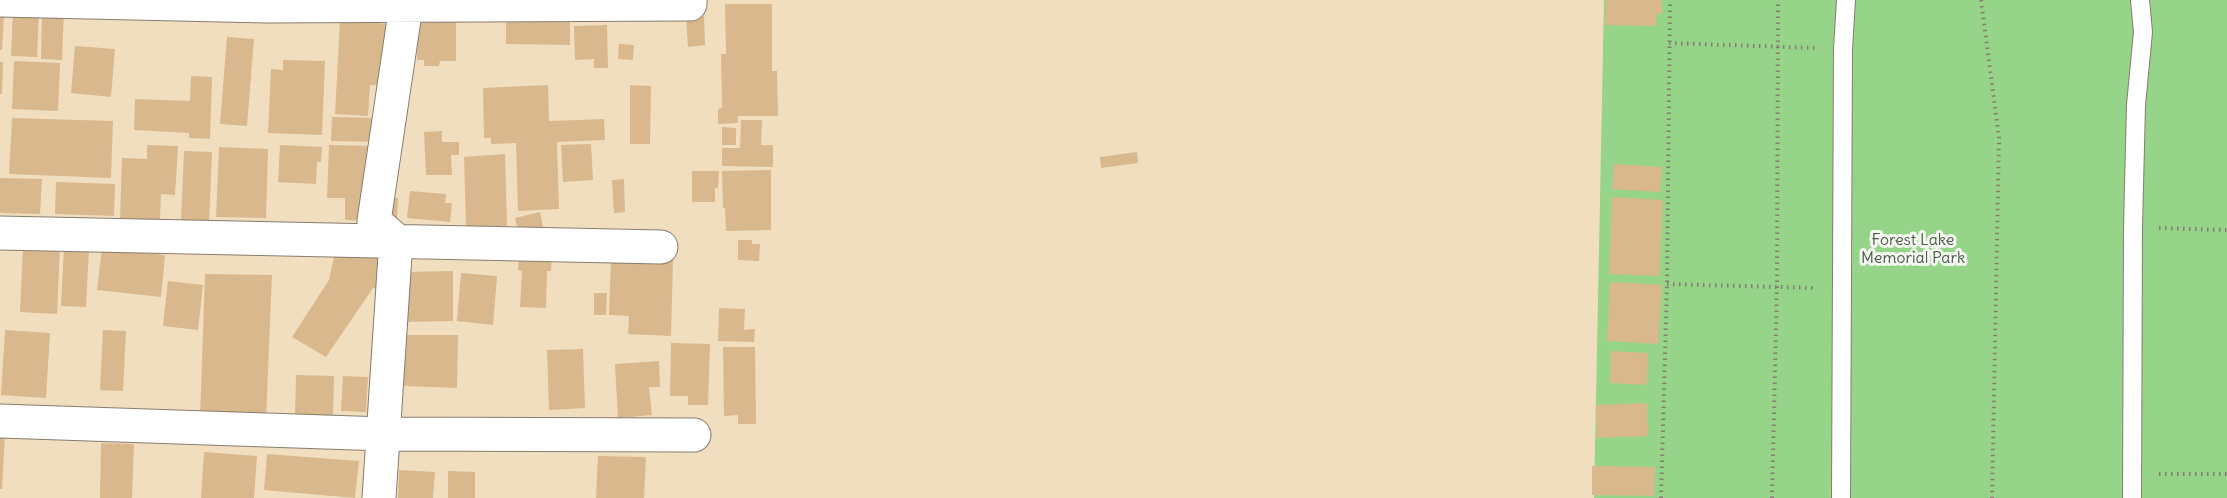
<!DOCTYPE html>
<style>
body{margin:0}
canvas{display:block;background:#f1debf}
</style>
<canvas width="2227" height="498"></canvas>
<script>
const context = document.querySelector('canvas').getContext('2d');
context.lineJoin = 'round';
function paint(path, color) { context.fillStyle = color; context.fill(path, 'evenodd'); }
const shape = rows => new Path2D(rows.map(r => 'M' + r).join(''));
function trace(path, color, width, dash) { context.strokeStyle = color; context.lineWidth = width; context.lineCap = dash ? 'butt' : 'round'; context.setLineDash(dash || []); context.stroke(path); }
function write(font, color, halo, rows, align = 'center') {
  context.font = font + ' Delius,sans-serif'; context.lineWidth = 6; context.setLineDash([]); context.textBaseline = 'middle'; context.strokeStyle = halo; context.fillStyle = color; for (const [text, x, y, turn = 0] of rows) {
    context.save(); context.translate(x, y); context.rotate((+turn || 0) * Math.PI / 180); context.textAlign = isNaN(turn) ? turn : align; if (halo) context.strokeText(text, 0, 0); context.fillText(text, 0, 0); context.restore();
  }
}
paint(shape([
 [1604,0,2227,0,2227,498,1594,498]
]), '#96d489');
paint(shape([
 [1606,0,1662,0,1662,14,1656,14,1656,26,1605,25],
 [725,4,772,4,772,71,777,71,778,116,738,116,738,123,718,124,718,109,722,108,721,54,726,54],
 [42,9,64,10,62,60,41,59],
 [13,11,39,12,37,57,11,56],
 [506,11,570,13,570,45,506,44],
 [0,15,4,15,2,50,0,50],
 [418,15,456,16,456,61,440,61,439,66,424,66,424,60,417,60],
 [704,16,705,45,688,47,686,17],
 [340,21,394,24,391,86,370,85,368,116,335,114],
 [607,25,608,68,594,68,594,59,575,60,574,26],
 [227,37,254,39,247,126,220,124],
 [619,44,634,45,633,60,618,59],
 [75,46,115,49,111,97,71,93],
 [283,60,325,61,322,135,268,133,271,69,283,70],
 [14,61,60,63,58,111,12,109],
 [0,62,3,62,2,94,0,94],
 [191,76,212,77,210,139,189,138,189,133,134,130,135,99,190,101],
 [548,85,549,121,604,119,605,140,557,142,559,209,518,211,516,143,491,144,491,138,484,138,483,88],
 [630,85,651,86,650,144,630,144],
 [332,117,383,118,383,142,331,141],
 [12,118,113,121,111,178,9,174],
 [741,120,762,120,761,145,773,145,773,167,722,166,722,148,740,148],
 [722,127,736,128,736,145,722,145],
 [442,131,442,142,459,142,459,155,451,155,452,175,426,175,424,132],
 [591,144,593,180,563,182,561,145],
 [147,145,178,146,175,195,161,194,160,220,120,218,122,158,147,159],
 [280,145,322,147,321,162,317,162,316,184,278,182],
 [329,145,375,146,369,221,345,220,345,198,327,198],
 [219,147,268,149,266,218,216,217],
 [184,151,212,152,209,224,181,222],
 [1137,152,1138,163,1101,168,1100,157],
 [505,154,507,226,466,227,464,157],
 [1614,164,1662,167,1660,192,1612,189],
 [771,170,771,230,726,231,725,208,723,208,722,171],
 [692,171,719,171,718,188,715,188,715,202,692,202],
 [0,178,42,179,40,214,0,213],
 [624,179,625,212,614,213,612,180],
 [56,182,115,184,114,216,55,214],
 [410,191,446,194,445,203,452,203,450,222,407,218],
 [383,197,398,198,397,218,382,217],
 [1612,197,1663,200,1659,276,1609,274],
 [540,212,545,237,532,239,530,227,518,230,515,218],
 [738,240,752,240,752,244,760,244,759,261,738,260],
 [23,246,60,247,57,314,20,312],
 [64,247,89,248,86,307,61,306],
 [102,248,165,255,161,297,97,290],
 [336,248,390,248,387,291,373,288,326,357,292,337,329,280],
 [519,254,552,255,551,271,547,271,546,308,520,307,522,271,518,270],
 [611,257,673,259,671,336,628,334,629,316,609,315],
 [453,271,453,321,402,322,402,272],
 [461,273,497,276,493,325,457,321],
 [205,274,272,275,266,420,200,418],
 [168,281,203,285,198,330,163,326],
 [1610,282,1662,285,1658,344,1607,341],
 [594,293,607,293,606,315,594,315],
 [719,308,745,309,744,330,755,329,754,342,718,341],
 [5,330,50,333,46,398,1,395],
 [103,330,126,331,123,391,100,390],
 [405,335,458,335,457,388,403,386],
 [671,343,710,344,708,405,688,405,688,396,670,396],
 [723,347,755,347,756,424,738,424,738,415,724,416],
 [583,349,585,408,549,410,547,350],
 [1611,351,1648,353,1647,385,1610,383],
 [659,361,660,387,649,387,652,415,618,418,615,364],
 [296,375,334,376,333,416,295,415],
 [343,376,368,377,366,412,341,411],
 [1647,403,1648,436,1597,438,1596,405],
 [0,432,5,432,2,489,0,489],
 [101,443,134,444,132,498,100,498],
 [204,452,257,456,254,498,201,498],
 [267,454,359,461,355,498,264,490],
 [598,456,646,457,644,498,596,498],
 [1592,466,1655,467,1654,496,1592,495],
 [399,470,435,472,433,498,398,498],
 [448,471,475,472,475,498,448,498]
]), '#d9b88d');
const lane = shape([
 [1841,498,1843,49,1846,0],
 [2132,498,2133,227,2136,105,2143,32,2140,0]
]);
const street = shape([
 [0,0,266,6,690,4,690,0],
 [0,233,661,247],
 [0,421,384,434,694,435],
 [379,498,396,240,374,221,406,6]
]);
trace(lane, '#867d6e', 20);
trace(street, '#867d6e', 35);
trace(shape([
 [1981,0,1999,138,1992,498],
 [1669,43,1816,48],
 [2159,228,2227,230],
 [1667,284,1815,288],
 [2159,474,2227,474],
 [1661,498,1667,284,1670,0],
 [1772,498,1777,286,1778,0]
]), '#867d6e', 4, [1.5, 4.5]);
trace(lane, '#fff', 18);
trace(street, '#fff', 33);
write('16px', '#475c42', '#f6f6f2', [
 ["Forest Lake",1913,240],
 ["Memorial Park",1913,258]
]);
</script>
